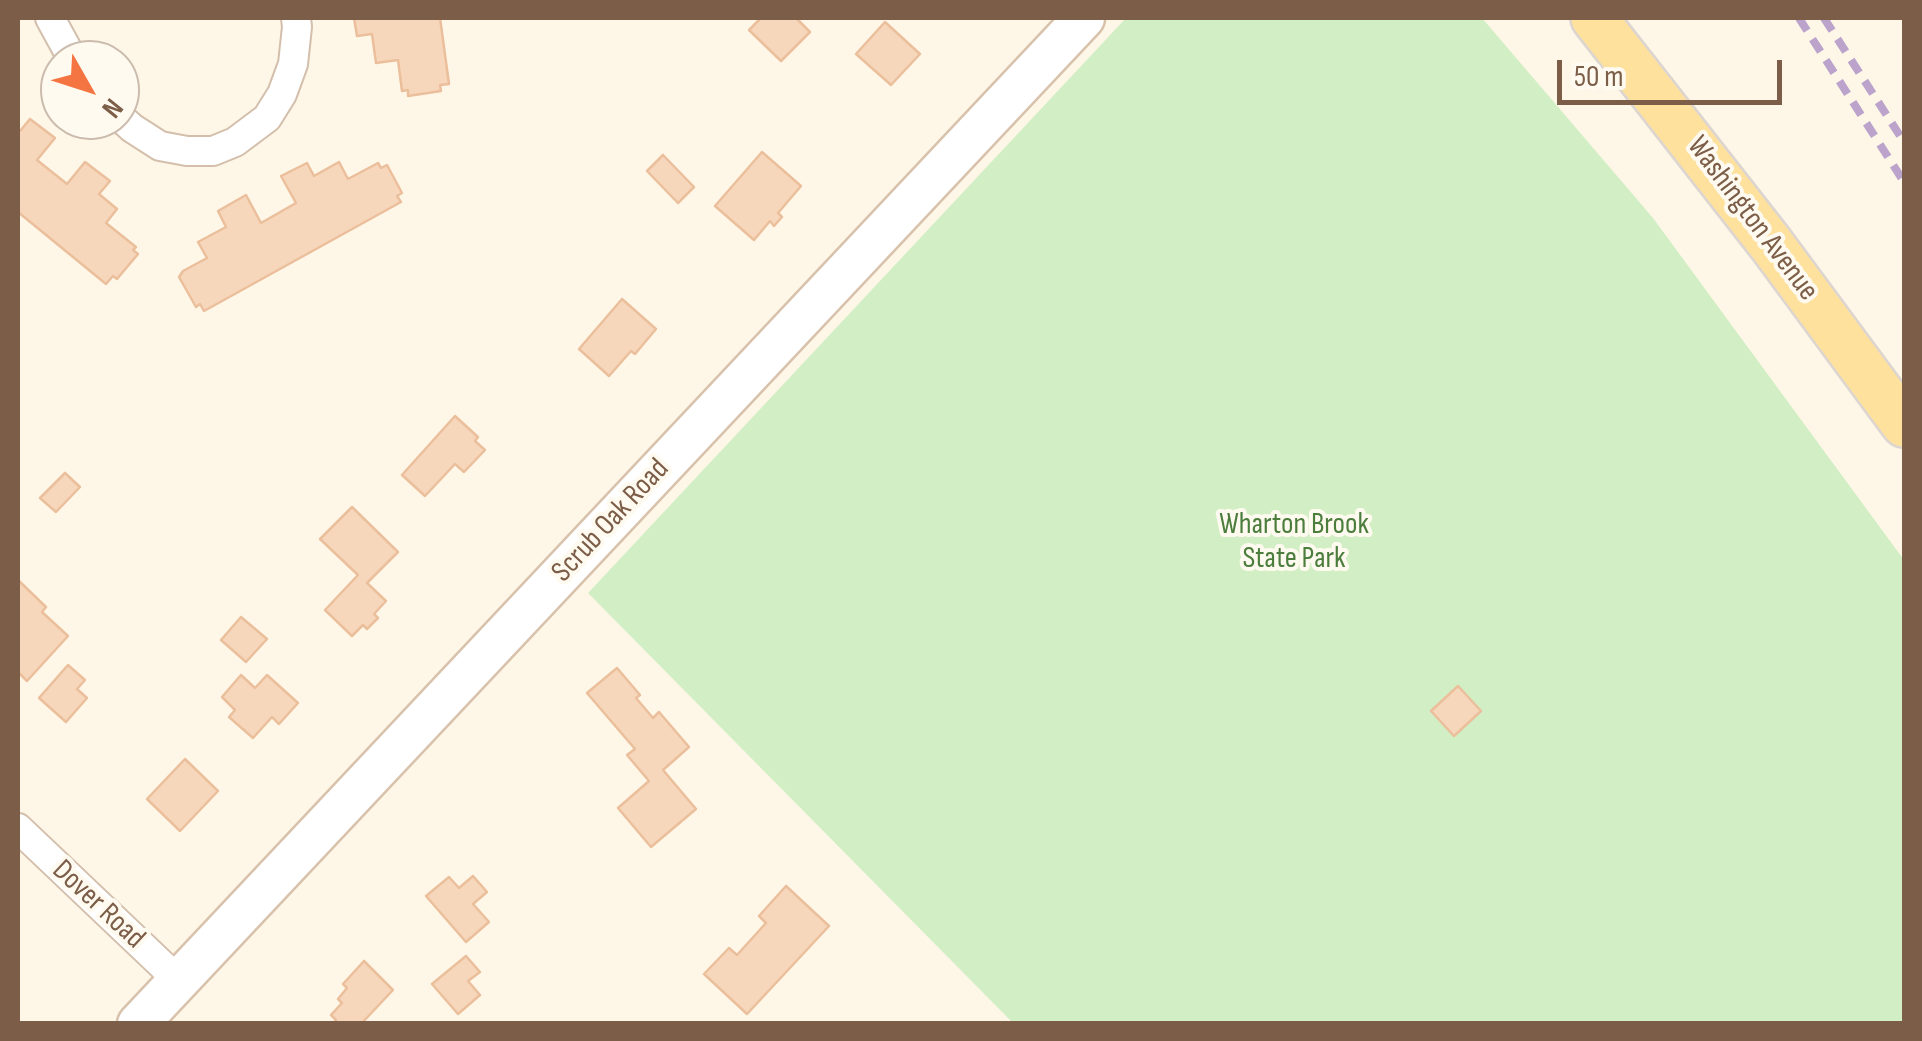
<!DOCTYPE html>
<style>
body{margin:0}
#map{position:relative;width:1922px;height:1041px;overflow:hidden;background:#fef7e8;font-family:"Sofia Sans Condensed",sans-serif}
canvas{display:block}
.frame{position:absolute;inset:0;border:20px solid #7c5e48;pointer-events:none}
.north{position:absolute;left:40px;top:40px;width:100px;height:100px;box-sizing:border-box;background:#fffaf0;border:2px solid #cbbcad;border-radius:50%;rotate:129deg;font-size:28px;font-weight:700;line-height:40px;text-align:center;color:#7c5e48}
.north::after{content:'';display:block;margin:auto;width:35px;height:45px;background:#f47541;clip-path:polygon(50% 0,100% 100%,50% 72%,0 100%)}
.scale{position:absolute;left:1557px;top:60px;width:225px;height:45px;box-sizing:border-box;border:5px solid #7c5e48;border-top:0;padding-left:12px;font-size:30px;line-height:35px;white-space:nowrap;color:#7c5e48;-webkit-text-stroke:8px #fffaf0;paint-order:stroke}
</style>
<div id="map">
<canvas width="1922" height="1041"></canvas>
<div class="frame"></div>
<div class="north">N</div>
<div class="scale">50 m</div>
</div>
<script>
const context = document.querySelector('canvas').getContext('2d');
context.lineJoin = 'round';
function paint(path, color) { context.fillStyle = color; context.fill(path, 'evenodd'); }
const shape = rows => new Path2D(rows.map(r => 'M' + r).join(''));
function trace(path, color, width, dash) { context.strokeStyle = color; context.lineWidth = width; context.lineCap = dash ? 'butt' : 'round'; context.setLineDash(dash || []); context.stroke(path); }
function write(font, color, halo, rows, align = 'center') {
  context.font = font + ' "Sofia Sans Condensed",sans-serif'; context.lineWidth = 8; context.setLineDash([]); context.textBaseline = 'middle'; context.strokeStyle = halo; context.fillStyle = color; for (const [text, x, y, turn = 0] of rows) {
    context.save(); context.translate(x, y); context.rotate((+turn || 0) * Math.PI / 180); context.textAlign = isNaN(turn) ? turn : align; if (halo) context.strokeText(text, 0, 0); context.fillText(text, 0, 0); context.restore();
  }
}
paint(shape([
 [1126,18,1482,18,1653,218,1904,560,1904,1023,1013,1023,588,593]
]), '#d2eec4');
const building = shape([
 [354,18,440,18,449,84,440,85,441,91,408,96,408,90,402,91,398,60,376,63,372,34,357,36,354,18],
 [761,18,796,18,810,32,781,61,749,30,761,18],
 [885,22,920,54,891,85,856,54,885,22],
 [30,119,55,138,37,160,67,184,85,162,110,181,99,194,117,209,106,223,136,247,133,250,138,254,117,279,113,276,106,284,18,212,18,130,20,131,30,119],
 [762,152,801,186,778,213,782,217,774,226,770,221,754,240,715,206,762,152],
 [663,155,694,187,678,203,647,171,663,155],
 [339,162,348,179,378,163,381,168,387,165,402,193,397,196,401,202,204,311,200,304,196,307,179,277,183,271,207,258,198,242,226,227,218,211,246,195,261,223,296,203,281,176,307,163,314,176,339,162],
 [622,299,656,329,635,354,631,351,609,376,579,349,622,299],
 [455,416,478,437,475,441,485,450,464,472,455,464,425,496,402,475,455,416],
 [65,473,80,487,56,512,40,498,65,473],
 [352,507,398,552,367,583,386,601,374,614,378,618,367,629,363,625,352,636,325,610,358,575,320,539,352,507],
 [18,580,46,607,42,612,68,636,27,681,18,672,18,580],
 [241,617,267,639,246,662,221,640,241,617],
 [68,665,85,680,77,689,87,698,66,722,39,698,68,665],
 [617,668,640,695,636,698,653,718,659,712,689,747,663,770,696,809,651,847,618,808,649,781,627,755,635,749,587,693,617,668],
 [241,675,255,688,267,675,298,703,279,724,272,717,253,738,229,717,235,710,222,697,241,675],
 [1458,686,1481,711,1454,736,1431,711,1458,686],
 [185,759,218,791,180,831,147,799,185,759],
 [473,876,487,892,473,904,489,922,466,942,426,896,449,877,459,888,473,876],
 [786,886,829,926,747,1014,704,974,729,948,737,955,766,923,759,916,786,886],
 [466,956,480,972,468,981,480,995,458,1014,432,984,466,956],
 [364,961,393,990,361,1024,333,1024,336,1020,331,1015,342,1003,338,999,347,988,343,984,364,961]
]);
paint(building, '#f7d7bc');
trace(building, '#ebbf9b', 2.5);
const minor = shape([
 [50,18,73,60],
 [120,117,132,128,160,146,187,151,213,151,235,142,267,118,282,94,293,64,297,27,296,18],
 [18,828,179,981]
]);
const secondary = shape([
 [138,1024,1084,18]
]);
const primary = shape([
 [1594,18,1771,244,1904,424]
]);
trace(minor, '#d3bfab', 32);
trace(secondary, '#d8c2ab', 45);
trace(primary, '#ddd5cf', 50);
trace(minor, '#fff', 28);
trace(secondary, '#fff', 40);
trace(primary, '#ffe19e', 45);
trace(shape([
 [1799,18,1904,182],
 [1824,18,1904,142]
]), '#bba3cb', 8, [15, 10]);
write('30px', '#7c5e48', '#fffaf0', [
 ["Washington Avenue",1752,219,53],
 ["Scrub Oak Road",611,521,-47],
 ["Dover Road",98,905,43]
]);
write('30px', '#4b7d3c', '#fffaf0', [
 ["Wharton Brook",1294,525],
 ["State Park",1294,559]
]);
</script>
